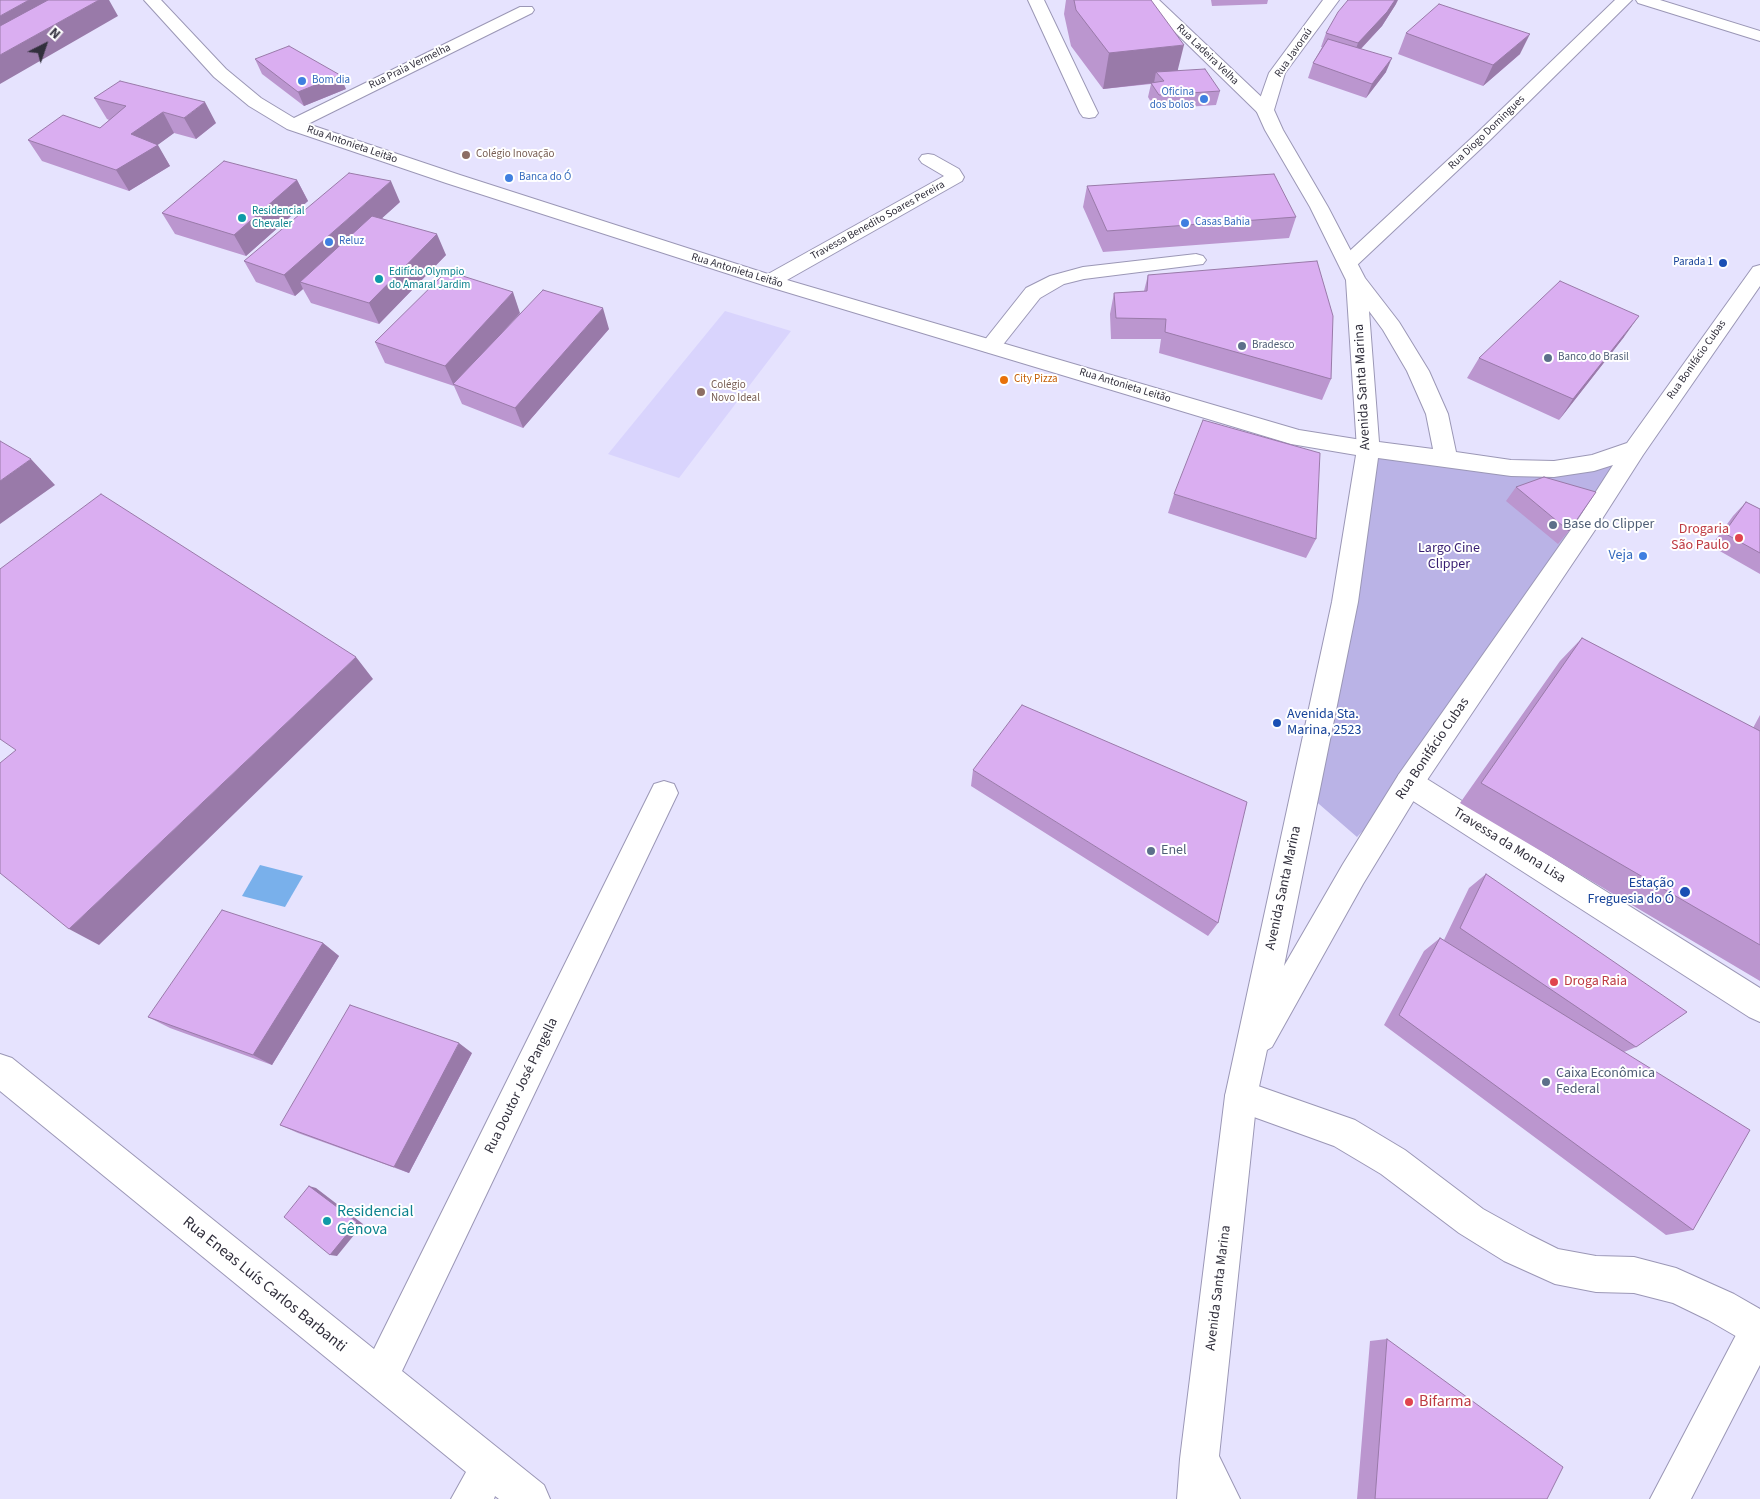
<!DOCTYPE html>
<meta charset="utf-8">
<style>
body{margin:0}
#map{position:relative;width:1760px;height:1499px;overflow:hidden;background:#e6e3fe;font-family:"Source Sans 3",sans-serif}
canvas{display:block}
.north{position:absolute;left:20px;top:20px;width:50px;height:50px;-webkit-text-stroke:4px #fff;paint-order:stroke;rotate:41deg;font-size:14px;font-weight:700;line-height:20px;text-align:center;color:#312f3c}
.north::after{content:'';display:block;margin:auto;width:18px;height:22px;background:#312f3c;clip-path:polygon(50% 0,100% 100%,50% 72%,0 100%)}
</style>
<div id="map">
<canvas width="1760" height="1499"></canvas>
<div class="north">N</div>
</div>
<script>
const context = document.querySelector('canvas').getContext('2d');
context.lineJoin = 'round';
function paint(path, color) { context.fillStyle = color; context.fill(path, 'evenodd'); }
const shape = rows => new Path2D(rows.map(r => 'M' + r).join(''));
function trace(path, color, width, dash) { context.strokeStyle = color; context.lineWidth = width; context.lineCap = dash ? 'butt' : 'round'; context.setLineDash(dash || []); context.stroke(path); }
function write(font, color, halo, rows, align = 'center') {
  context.font = font + ' "Source Sans 3",sans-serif'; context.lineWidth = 4; context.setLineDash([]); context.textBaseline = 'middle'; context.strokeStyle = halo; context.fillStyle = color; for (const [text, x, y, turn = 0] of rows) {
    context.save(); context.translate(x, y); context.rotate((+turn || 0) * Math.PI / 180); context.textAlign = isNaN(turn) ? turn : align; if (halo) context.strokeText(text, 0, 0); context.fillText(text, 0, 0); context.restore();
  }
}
paint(shape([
 [725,311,791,331,679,478,608,454]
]), '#d9d4fd');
paint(shape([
 [1368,449,1511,468,1635,449,1409,783,1357,837,1304,791]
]), '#bab3e6');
paint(shape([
 [260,865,303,876,285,907,242,896]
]), '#79b0eb');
const lane = shape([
 [1196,254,1203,256,1206,260,1203,264,1084,279,1064,284,1040,298,998,351,991,353,984,351,980,346,1026,288,1050,276,1083,267,1196,254],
 [1241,1080,1355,1120,1405,1150,1483,1209,1530,1235,1558,1249,1596,1256,1634,1257,1676,1268,1734,1294,1760,1309,1760,1347,1746,1342,1708,1320,1673,1303,1634,1293,1596,1292,1555,1284,1504,1261,1459,1233,1381,1174,1334,1146,1229,1108,1225,1096,1229,1084,1241,1080]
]);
const street = shape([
 [144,0,161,0,226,69,261,98,294,118,520,7,532,7,534,10,532,13,308,124,460,175,768,274,944,176,922,163,919,159,922,155,928,154,934,155,959,169,964,177,962,181,787,280,1299,430,1368,441,1376,443,1379,449,1376,455,1368,457,1291,444,763,285,446,183,287,129,249,106,214,77,144,0],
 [1028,0,1044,0,1098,113,1095,117,1089,118,1083,117,1080,113,1028,0],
 [1142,0,1159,0,1271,106,1274,110,1271,114,1265,115,1259,114,1142,0],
 [1615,0,1632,0,1489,141,1355,267,1348,269,1341,267,1338,263,1341,259,1477,133,1615,0],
 [1636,0,1660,0,1760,31,1760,41,1638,3,1636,0],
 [1409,771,1419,774,1760,988,1760,1022,1749,1017,1399,792,1395,783,1399,774,1409,771],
 [664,781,674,784,678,793,402,1371,544,1485,550,1499,499,1499,495,1496,494,1499,451,1499,466,1472,0,1091,0,1054,12,1058,374,1349,654,784,664,781]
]);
const secondary = shape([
 [1323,0,1339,0,1285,73,1274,110,1283,130,1328,207,1365,278,1399,322,1429,371,1448,414,1456,452,1511,460,1554,461,1592,455,1627,443,1753,267,1760,265,1760,286,1643,455,1595,530,1419,792,1363,884,1272,1047,1267,1050,1257,1096,1219,1456,1240,1499,1177,1499,1180,1459,1225,1096,1332,602,1357,449,1346,280,1310,207,1265,130,1256,110,1269,73,1323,0],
 [1369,311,1383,330,1407,371,1426,414,1433,449,1379,442,1369,311],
 [1378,458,1511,476,1554,477,1594,471,1613,465,1579,518,1399,774,1343,864,1284,966,1358,602,1378,458],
 [1760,1309,1760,1365,1691,1499,1650,1499,1747,1314,1760,1309]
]);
trace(lane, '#9b97b6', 2);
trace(street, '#9b97b6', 2);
trace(secondary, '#9b97b6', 2);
paint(lane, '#fff');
paint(street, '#fff');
paint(secondary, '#fff');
paint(shape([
 [1066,0,1151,0,1178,70,1220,91,1216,105,1155,109,1148,97,1151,84,1103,89,1071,46,1064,14],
 [1211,0,1268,0,1267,4,1212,6],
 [1396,4,1382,26,1361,49,1386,72,1366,98,1308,78,1313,63,1322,47,1321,47,1326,33],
 [1406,33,1520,54,1483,86,1398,54],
 [255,59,346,89,304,106,262,74],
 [94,98,216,123,196,139,174,133,157,145,170,166,129,191,42,161,28,140,100,128,109,120,107,119],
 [297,180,308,201,246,256,175,234,162,213],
 [1087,186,1296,217,1289,238,1103,252,1083,207],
 [400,202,382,218,446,255,379,324,311,303,303,289,295,296,256,282,244,261],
 [1148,275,1331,379,1322,400,1159,353,1161,339,1111,339,1110,314,1114,293,1144,291],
 [520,313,502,333,609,329,523,428,462,404,454,386,385,363,375,342],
 [1624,337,1559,420,1467,378,1479,358],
 [1516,487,1569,531,1558,544,1506,501],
 [1174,494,1316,539,1306,558,1168,513],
 [1746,502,1760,509,1760,574,1711,546,1733,516],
 [1582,638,1753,728,1760,715,1760,981,1460,803,1560,661],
 [973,770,1218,923,1208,936,971,786],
 [1486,874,1636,1047,1624,1052,1693,1230,1666,1235,1384,1025,1424,951,1440,938,1444,940,1469,888],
 [323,943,339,956,272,1065,170,1028,148,1017],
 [472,1053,409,1173,298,1133,280,1125],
 [1387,1339,1547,1499,1357,1499,1370,1341]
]), '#bb96cf');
paint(shape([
 [29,0,62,0,0,35,0,16],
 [99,0,109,0,118,16,0,84,0,55],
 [1395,0,1398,0,1396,4,1382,26,1353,57,1358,43],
 [1530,34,1520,54,1483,86,1493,65],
 [1184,45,1175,81,1164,81,1156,72,1154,83,1103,89,1109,53],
 [1392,58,1386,72,1366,98,1372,84],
 [340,75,346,89,304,106,298,92],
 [205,102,216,123,196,139,184,118],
 [163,112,174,133,155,147,158,145,170,166,129,191,116,170,131,134],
 [297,180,308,201,246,256,234,235],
 [391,181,400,202,308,285,300,282,303,289,295,296,284,275],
 [437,234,446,255,379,324,369,303],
 [513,292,520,313,455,385,453,384,454,386,445,366],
 [603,308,609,329,523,428,515,408],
 [1639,316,1624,337,1559,420,1573,399],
 [31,459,55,485,0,524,0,481],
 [356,657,373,679,99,945,69,929],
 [323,943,339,956,272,1065,253,1055],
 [459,1043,472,1053,409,1173,394,1167],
 [309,1186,316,1188,363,1224,337,1256,330,1255]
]), '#997aa9');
const building = shape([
 [0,0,29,0,0,16,0,0],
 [48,0,99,0,0,55,0,26,48,0],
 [1074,0,1151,0,1184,45,1109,53,1076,10,1074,0],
 [1348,0,1395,0,1387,12,1358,43,1326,33,1338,12,1348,0],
 [1439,4,1530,34,1493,65,1406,33,1439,4],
 [1328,39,1392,58,1372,84,1313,63,1328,39],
 [289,46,340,75,298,92,255,59,289,46],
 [1205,69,1220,91,1159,95,1151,83,1164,81,1156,72,1205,69],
 [120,81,205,102,184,118,163,112,131,134,158,145,116,170,28,140,63,115,100,128,126,106,94,98,120,81],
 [224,161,297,180,234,235,162,213,224,161],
 [349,173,391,181,284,275,244,261,349,173],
 [1274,174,1296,217,1107,231,1087,186,1274,174],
 [372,216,437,234,369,303,300,282,372,216],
 [1317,261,1333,316,1331,379,1165,332,1166,319,1116,318,1114,293,1147,291,1148,275,1317,261],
 [447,271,513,292,445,366,375,342,447,271],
 [1560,281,1639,316,1573,399,1479,358,1560,281],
 [543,290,603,308,515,408,453,384,543,290],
 [1203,420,1320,453,1316,539,1174,494,1203,420],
 [0,441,31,459,0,481,0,441],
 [1544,477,1596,492,1569,531,1516,487,1544,477],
 [101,494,356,657,69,929,0,873,0,763,16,750,0,739,0,569,101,494],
 [1746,502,1760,509,1760,553,1724,533,1746,502],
 [1582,638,1760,731,1760,945,1481,783,1582,638],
 [1022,705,1247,802,1218,923,973,770,1022,705],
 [1486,874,1687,1012,1636,1047,1460,928,1486,874],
 [222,910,323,943,253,1055,148,1017,222,910],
 [1440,938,1750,1130,1693,1230,1399,1015,1440,938],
 [350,1005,459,1043,394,1167,280,1125,350,1005],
 [309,1186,357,1222,330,1255,284,1217,309,1186],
 [1387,1339,1563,1467,1547,1499,1375,1499,1387,1339]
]);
paint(building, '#daaef1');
trace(building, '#997aa9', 1);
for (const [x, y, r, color] of [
 [302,81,5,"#3f7fe0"],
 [1204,99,5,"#3f7fe0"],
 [466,155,5,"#8d6e63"],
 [509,178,5,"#3f7fe0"],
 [242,218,5,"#0f9aa8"],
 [1185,223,5,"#3f7fe0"],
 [329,242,5,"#3f7fe0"],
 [1723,263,5,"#1a4fb4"],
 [379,279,5,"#0f9aa8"],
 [1242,346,5,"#5c6f8a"],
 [1548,358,5,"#5c6f8a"],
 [1004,380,5,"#e8710a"],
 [701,392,5,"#8d6e63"],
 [1553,525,5,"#5c6f8a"],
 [1739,538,5,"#e0444e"],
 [1643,556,5,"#3f7fe0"],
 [1277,723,5,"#1a4fb4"],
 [1151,851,5,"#5c6f8a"],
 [1685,892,6,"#1a4fb4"],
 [1554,982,5,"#e0444e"],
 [1546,1082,5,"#5c6f8a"],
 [327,1221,5,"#0f9aa8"],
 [1409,1402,5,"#e0444e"]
]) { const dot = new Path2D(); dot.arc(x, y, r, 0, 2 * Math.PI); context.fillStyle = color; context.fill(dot); trace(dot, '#fff', 2); }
write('11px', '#312f3c', '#fff', [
 ["Rua Javoraú",1294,53,-55],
 ["Rua Ladeira Velha",1207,55,44],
 ["Rua Praia Vermelha",410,67,-26],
 ["Rua Diogo Domingues",1487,133,-44],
 ["Rua Antonieta Leitão",352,145,19],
 ["Travessa Benedito Soares Pereira",878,221,-29],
 ["Rua Antonieta Leitão",737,271,17],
 ["Rua Bonifácio Cubas",1697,360,-55],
 ["Rua Antonieta Leitão",1125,386,17]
]);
write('11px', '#366cbe', '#fff', [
 ["Bom dia",312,81],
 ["Oficina",1194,93,"right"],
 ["dos bolos",1194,106,"right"],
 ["Banca do Ó",519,178],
 ["Casas Bahia",1195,223],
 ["Reluz",339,242]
], 'left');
write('11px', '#785e54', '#fff', [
 ["Colégio Inovação",476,155],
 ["Colégio",711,386],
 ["Novo Ideal",711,399]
], 'left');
write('11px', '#0d838f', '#fff', [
 ["Residencial",252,212],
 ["Chevaler",252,225],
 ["Edifício Olympio",389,273],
 ["do Amaral Jardim",389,286]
], 'left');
write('11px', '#164399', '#fff', [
 ["Parada 1",1713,263]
], 'right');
write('11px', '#4e5e75', '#fff', [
 ["Bradesco",1252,346],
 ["Banco do Brasil",1558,358]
], 'left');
write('11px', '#c56008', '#fff', [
 ["City Pizza",1014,380]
], 'left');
write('14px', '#312f3c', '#fff', [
 ["Avenida Santa Marina",1363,387,-93],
 ["Rua Bonifácio Cubas",1433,749,-56],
 ["Travessa da Mona Lisa",1509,846,32],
 ["Avenida Santa Marina",1284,888,-78],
 ["Rua Doutor José Pangella",522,1086,-64],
 ["Avenida Santa Marina",1219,1288,-83]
]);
write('14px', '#4e5e75', '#fff', [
 ["Base do Clipper",1563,525],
 ["Enel",1161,851],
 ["Caixa Econômica",1556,1074],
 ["Federal",1556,1090]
], 'left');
write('14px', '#be3a42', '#fff', [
 ["Drogaria",1729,530],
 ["São Paulo",1729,546],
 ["Droga Raia",1564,982,"left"]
], 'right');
write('14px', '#371d70', '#fff', [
 ["Largo Cine",1449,549],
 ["Clipper",1449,565]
]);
write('14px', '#366cbe', '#fff', [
 ["Veja",1633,556]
], 'right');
write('14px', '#164399', '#fff', [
 ["Avenida Sta.",1287,715],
 ["Marina, 2523",1287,731],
 ["Estação",1674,884,"right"],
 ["Freguesia do Ó",1674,900,"right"]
], 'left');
write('16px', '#0d838f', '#fff', [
 ["Residencial",337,1212],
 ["Gênova",337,1230]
], 'left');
write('16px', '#312f3c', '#fff', [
 ["Rua Eneas Luís Carlos Barbanti",264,1285,39]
]);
write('16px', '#be3a42', '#fff', [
 ["Bifarma",1419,1402]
], 'left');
</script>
